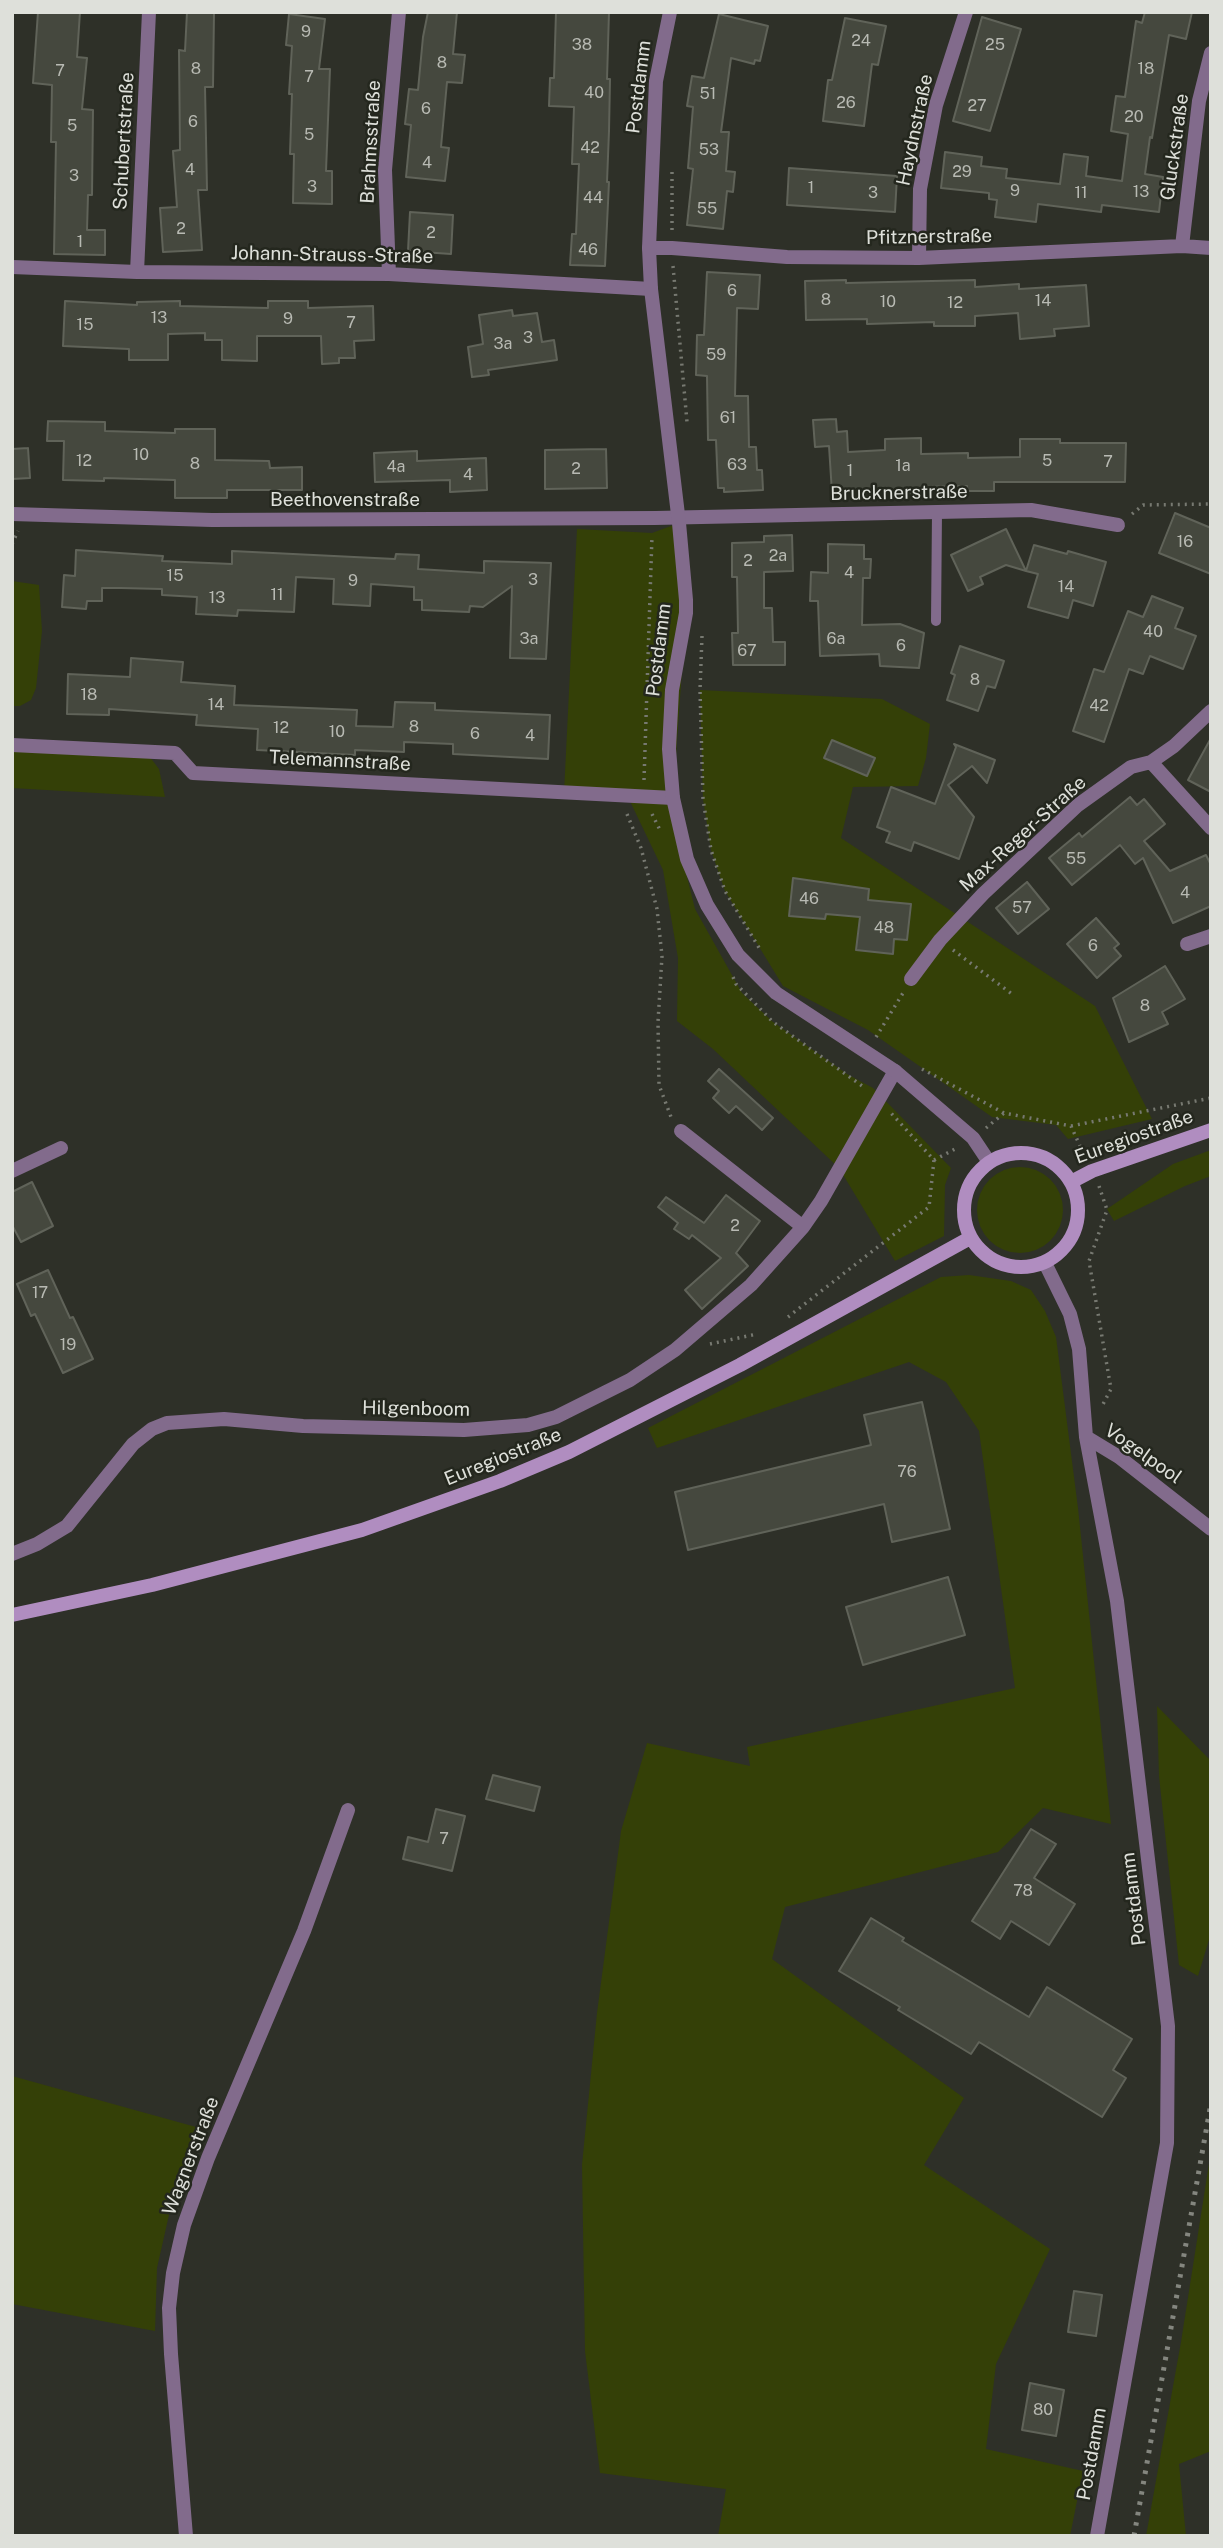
<!DOCTYPE html>
<meta charset="utf-8">
<style>
body{margin:0}
#map{position:relative;width:1223px;height:2548px;overflow:hidden;background:#2e3028;font-family:"Public Sans",sans-serif}
canvas{display:block}
.frame{position:absolute;inset:0;border:14px solid #dee0da;pointer-events:none}
</style>
<div id="map">
<canvas width="1223" height="2548"></canvas>
<div class="frame"></div>
</div>
<script>
const context = document.querySelector('canvas').getContext('2d');
context.lineJoin = 'round';
function paint(path, color) { context.fillStyle = color; context.fill(path, 'evenodd'); }
const shape = rows => new Path2D(rows.map(r => 'M' + r).join(''));
function trace(path, color, width, dash) { context.strokeStyle = color; context.lineWidth = width; context.lineCap = dash ? 'butt' : 'round'; context.setLineDash(dash || []); context.stroke(path); }
function write(font, color, halo, rows, align = 'center') {
  context.font = font + ' "Public Sans",sans-serif'; context.lineWidth = 5; context.setLineDash([]); context.textBaseline = 'middle'; context.strokeStyle = halo; context.fillStyle = color; for (const [text, x, y, turn = 0] of rows) {
    context.save(); context.translate(x, y); context.rotate((+turn || 0) * Math.PI / 180); context.textAlign = isNaN(turn) ? turn : align; if (halo) context.strokeText(text, 0, 0); context.fillText(text, 0, 0); context.restore();
  }
}
paint(shape([
 [679,523,686,613,673,798,683,861,695,909,742,993,773,1022,847,1074,873,1088,951,1168,945,1185,944,1236,895,1261,839,1168,713,1049,677,1021,678,958,663,870,627,795,564,793,577,529,652,533],
 [12,581,39,585,42,631,36,688,31,700,20,706,12,706],
 [700,690,882,699,930,724,926,758,918,786,853,787,841,838,1095,1006,1152,1119,1068,1139,1056,1125,992,1117,868,1030,783,986,725,891,711,850,703,799],
 [12,745,146,752,159,769,165,797,12,788],
 [1211,1150,1211,1176,1185,1186,1114,1221,1107,1209,1173,1164],
 '977 1210a43 43 0 1 1 86 0a43 43 0 1 1-86 0Z',
 [969,1275,1011,1281,1031,1290,1045,1311,1056,1337,1078,1508,1111,1824,1043,1808,998,1852,785,1907,772,1959,964,2098,924,2165,1050,2249,996,2364,986,2449,1083,2471,1070,2536,718,2536,726,2489,600,2473,585,2351,582,2165,597,2013,621,1831,647,1743,750,1766,747,1747,1015,1688,979,1431,946,1382,909,1362,657,1448,648,1428,941,1277],
 [1157,1706,1211,1761,1211,1933,1198,1976,1179,1965,1159,1776],
 [12,2076,196,2127,171,2206,157,2268,155,2331,12,2304],
 [1211,2151,1211,2451,1179,2464,1186,2536,1146,2536,1181,2342]
]), '#344007');
const building = shape([
 [38,12,80,12,77,57,87,58,82,109,93,110,92,195,88,195,87,230,105,230,105,255,54,254,56,142,51,142,52,85,33,83,38,12],
 [187,12,214,12,213,87,205,87,207,190,198,190,202,250,163,252,160,208,177,207,173,151,180,150,179,50,185,51,187,12],
 [428,12,457,12,453,54,465,55,462,83,447,82,441,147,449,148,445,181,406,177,411,125,405,124,409,89,418,90,423,37,428,12],
 [556,12,609,12,607,79,610,79,609,131,607,182,609,182,605,266,570,265,572,234,576,234,579,164,572,164,574,107,549,106,550,78,554,78,556,12],
 [1145,12,1192,12,1186,39,1169,35,1152,138,1150,137,1145,174,1163,177,1159,212,1102,205,1101,212,1038,204,1036,222,995,217,997,200,989,199,989,193,941,188,945,152,982,157,981,166,1007,169,1006,178,1060,184,1064,154,1088,157,1086,176,1122,181,1128,134,1111,131,1116,96,1125,97,1136,21,1142,23,1145,12],
 [289,14,325,19,319,69,330,69,326,171,332,171,332,204,293,203,294,154,290,154,292,94,289,94,292,46,286,45,289,14],
 [719,14,768,26,760,61,755,60,754,64,731,58,721,132,729,132,726,171,735,172,733,192,727,191,723,229,687,225,693,169,688,168,693,107,687,106,692,76,704,78,719,14],
 [982,17,1021,29,990,131,953,121,982,17],
 [845,18,886,26,878,65,872,64,864,126,823,121,828,80,832,80,845,18],
 [789,168,897,176,895,212,787,205,789,168],
 [410,212,453,215,451,254,408,251,410,212],
 [707,272,760,275,758,309,737,308,735,396,748,396,749,447,756,447,757,470,762,470,763,490,724,492,724,488,718,488,716,440,708,440,707,376,696,375,697,335,704,335,707,272],
 [846,280,846,283,975,280,975,287,1019,284,1019,289,1086,285,1089,326,1054,329,1055,336,1020,339,1018,313,975,316,975,326,934,326,934,322,867,324,867,319,806,320,805,281,846,280],
 [65,301,137,305,137,302,180,301,180,306,268,308,268,301,308,301,308,308,373,306,374,340,354,341,355,358,339,358,339,363,322,364,321,336,257,336,257,361,222,360,222,340,205,340,205,333,168,334,168,360,129,360,129,349,63,346,65,301],
 [512,310,513,316,537,313,542,342,554,340,557,360,488,370,489,375,472,377,468,347,483,344,479,315,512,310],
 [836,419,837,432,847,431,848,452,885,450,885,439,921,438,921,454,968,453,968,458,1020,457,1020,439,1060,439,1060,443,1126,443,1125,482,994,482,994,491,967,491,967,486,922,487,922,493,886,494,886,490,832,493,829,446,815,447,813,420,836,419],
 [48,421,105,422,105,431,175,433,175,429,215,429,215,460,269,461,270,468,302,467,302,490,227,490,227,498,175,498,175,480,104,478,104,481,63,480,64,441,47,441,48,421],
 [28,448,30,478,12,479,12,449,28,448],
 [606,449,607,488,545,489,545,450,606,449],
 [417,451,417,461,486,458,487,490,450,492,450,480,375,482,374,453,417,451],
 [1175,513,1211,528,1211,574,1159,553,1175,513],
 [1006,529,1026,571,1006,565,980,577,983,584,968,591,951,555,1006,529],
 [792,535,793,571,764,572,764,608,772,608,773,642,785,642,785,665,733,665,732,633,738,633,737,577,732,577,732,543,764,542,764,536,792,535],
 [828,544,864,545,864,559,871,559,870,578,863,578,862,625,900,624,924,633,919,668,880,666,879,654,820,656,818,601,810,601,811,572,828,573,828,544],
 [1034,545,1067,554,1068,551,1106,562,1093,606,1073,600,1068,618,1028,607,1038,574,1026,571,1034,545],
 [76,550,163,556,162,561,232,564,232,551,395,559,396,554,419,555,418,569,484,573,484,561,551,563,546,659,510,658,512,586,483,607,470,606,469,612,422,610,422,600,414,600,414,587,371,584,370,606,333,604,334,579,296,577,294,612,238,610,237,616,196,614,197,597,162,595,162,589,121,588,102,588,102,601,87,601,86,609,62,607,64,575,75,576,76,550],
 [1152,596,1183,608,1175,628,1196,636,1183,669,1150,656,1143,674,1129,669,1104,742,1073,731,1094,669,1104,672,1128,611,1143,617,1152,596],
 [960,646,1004,661,995,688,987,686,978,711,947,700,955,675,951,673,960,646],
 [131,658,183,662,181,682,235,686,234,705,357,710,356,726,393,727,395,702,435,703,435,710,550,715,548,759,453,754,453,744,404,742,404,752,355,750,355,755,257,750,258,729,196,725,197,715,109,709,109,715,67,714,68,674,130,677,131,658],
 [1211,738,1211,792,1188,780,1211,738],
 [832,740,875,758,867,776,824,758,832,740],
 [954,744,995,760,987,783,972,766,948,785,974,817,959,859,914,842,911,851,886,842,890,832,877,827,891,787,935,804,956,747,954,744],
 [1130,797,1137,805,1144,799,1165,824,1144,841,1170,871,1206,855,1211,865,1211,906,1173,923,1143,858,1135,864,1120,845,1072,885,1049,858,1079,833,1082,837,1130,797],
 [793,878,869,889,868,900,911,904,907,940,894,939,893,954,856,950,860,917,826,914,825,919,789,916,793,878],
 [1027,882,1049,909,1018,934,996,908,1027,882],
 [1096,918,1119,944,1114,948,1121,956,1097,978,1067,944,1096,918],
 [1165,966,1185,999,1162,1012,1168,1024,1129,1042,1113,998,1165,966],
 [719,1069,773,1118,762,1130,736,1106,729,1113,713,1098,719,1091,708,1081,719,1069],
 [32,1182,53,1226,21,1242,12,1225,12,1192,32,1182],
 [726,1195,760,1221,736,1253,748,1266,702,1309,685,1290,721,1258,692,1235,689,1239,674,1229,678,1223,658,1207,666,1197,704,1223,726,1195],
 [48,1270,70,1318,73,1317,93,1359,63,1373,35,1314,31,1316,17,1284,48,1270],
 [922,1402,950,1529,892,1542,884,1504,688,1550,675,1492,871,1445,864,1415,922,1402],
 [948,1577,965,1635,863,1665,846,1607,948,1577],
 [493,1775,540,1787,534,1811,486,1799,493,1775],
 [436,1809,465,1816,452,1871,403,1859,408,1837,428,1842,436,1809],
 [1031,1829,1056,1844,1034,1878,1075,1904,1049,1945,1011,1921,1000,1939,972,1921,1031,1829],
 [871,1918,904,1938,902,1941,1029,2017,1047,1987,1132,2039,1113,2070,1126,2078,1102,2117,979,2042,971,2054,898,2010,900,2007,839,1971,871,1918],
 [1074,2291,1102,2295,1096,2336,1068,2332,1074,2291],
 [1030,2383,1064,2390,1056,2436,1022,2430,1030,2383]
]);
paint(building, '#45483e');
trace(building, '#606359', 2);
trace(shape([
 [672,230,672,171],
 [673,266,687,422],
 [1132,514,1143,505,1211,504],
 [12,544,18,531],
 [702,636,700,690,703,799,711,850,725,891,761,951],
 [644,780,652,536],
 [627,814,641,848,657,909,662,956,658,1022,659,1085,671,1117],
 [652,814,661,832],
 [953,950,1012,994],
 [733,977,736,984,773,1022,865,1088],
 [876,1037,903,993],
 [922,1069,1004,1113,1071,1126,1085,1157],
 [1071,1126,1211,1098],
 [986,1128,1004,1113],
 [934,1160,957,1148],
 [1099,1186,1107,1210,1089,1261,1111,1389,1101,1408],
 [788,1317,929,1207,934,1160,891,1113],
 [710,1344,757,1334]
]), '#777971', 3.5, [2, 5]);
trace(shape([
 [936,621,937,512]
]), '#826b8c', 10);
trace(shape([
 [1182,246,1199,101,1211,53],
 [649,248,672,248,787,257,919,258,1182,246,1211,248],
 [919,258,920,189,936,105,966,12],
 [12,267,137,272,389,274,651,289],
 [137,272,149,12],
 [389,274,385,170,399,12],
 [12,514,212,520,655,518,1031,510,1118,525],
 [12,745,175,753,193,773,673,798],
 [1151,762,1211,828],
 [1187,944,1211,936],
 [911,979,940,940,983,894,1078,805,1131,767,1151,762,1174,746,1211,711],
 [681,1131,803,1227,821,1201,895,1071],
 [12,1171,61,1148],
 [1045,1263,1070,1314,1079,1349,1086,1437,1117,1601,1168,2026,1167,2143,1097,2536],
 [1086,1437,1119,1457,1211,1529],
 [12,1554,37,1544,67,1526,133,1444,152,1429,167,1423,224,1419,303,1426,464,1430,528,1425,556,1417,630,1380,675,1350,751,1285,803,1227],
 [186,2536,171,2354,169,2308,173,2273,184,2225,208,2158,304,1931,348,1810]
]), '#826b8c', 14);
trace(shape([
 [670,12,656,81,649,248,651,289,679,523,686,600,686,613,672,690,669,749,673,798,687,859,707,905,738,955,776,993,895,1071,973,1138,989,1162]
]), '#826b8c', 14);
trace(shape([
 '964 1210a57 57 0 1 1 114 0a57 57 0 1 1-114 0Z',
 [1071,1182,1092,1171,1211,1130],
 [12,1615,152,1585,362,1530,500,1481,569,1452,740,1365,970,1238]
]), '#b08dc0', 14);
trace(shape([
 [1134,2536,1211,2103]
]), '#84867f', 5, [3.5, 7]);
write('16px', '#b8bab3', null, [
 ["9",306,32],
 ["24",861,41],
 ["38",582,45],
 ["25",995,45],
 ["8",442,63],
 ["8",196,69],
 ["18",1146,69],
 ["7",60,71],
 ["7",309,77],
 ["40",594,93],
 ["51",708,94],
 ["26",846,103],
 ["27",977,106],
 ["6",426,109],
 ["20",1134,117],
 ["6",193,122],
 ["5",72,126],
 ["5",309,135],
 ["42",590,148],
 ["53",709,150],
 ["4",427,163],
 ["4",190,170],
 ["29",962,172],
 ["3",74,176],
 ["3",312,187],
 ["1",811,188],
 ["9",1015,191],
 ["13",1141,192],
 ["3",873,193],
 ["11",1081,193],
 ["44",593,198],
 ["55",707,209],
 ["2",181,229],
 ["2",431,233],
 ["1",80,242],
 ["46",588,250],
 ["6",732,291],
 ["8",826,300],
 ["14",1043,301],
 ["10",888,302],
 ["12",955,303],
 ["13",159,318],
 ["9",288,319],
 ["7",351,323],
 ["15",85,325],
 ["3",528,338],
 ["3a",503,344],
 ["59",716,355],
 ["61",728,418],
 ["10",141,455],
 ["12",84,461],
 ["5",1047,461],
 ["7",1108,462],
 ["8",195,464],
 ["63",737,465],
 ["1a",903,466],
 ["4a",396,467],
 ["2",576,469],
 ["1",850,471],
 ["4",468,475],
 ["16",1185,542],
 ["2a",778,556],
 ["2",748,561],
 ["4",849,573],
 ["15",175,576],
 ["3",533,580],
 ["9",353,581],
 ["14",1066,587],
 ["11",277,595],
 ["13",217,598],
 ["40",1153,632],
 ["3a",529,639],
 ["6a",836,639],
 ["6",901,646],
 ["67",747,651],
 ["8",975,680],
 ["18",89,695],
 ["14",216,705],
 ["42",1099,706],
 ["8",414,727],
 ["12",281,728],
 ["10",337,732],
 ["6",475,734],
 ["4",530,736],
 ["55",1076,859],
 ["4",1185,893],
 ["46",809,899],
 ["57",1022,908],
 ["48",884,928],
 ["6",1093,946],
 ["8",1145,1006],
 ["2",735,1226],
 ["17",40,1293],
 ["19",68,1345],
 ["76",907,1472],
 ["7",444,1839],
 ["78",1023,1891],
 ["80",1043,2410]
]);
write('19px', '#dee0da', '#24271e', [
 ["Postdamm",639,87,-83],
 ["Haydnstraße",915,130,-78],
 ["Schubertstraße",124,141,-87],
 ["Brahmsstraße",371,142,-87],
 ["Gluckstraße",1175,147,-82],
 ["Pfitznerstraße",929,237,-1],
 ["Johann-Strauss-Straße",332,255,1],
 ["Brucknerstraße",899,493,-1],
 ["Beethovenstraße",345,500],
 ["Postdamm",659,650,-83],
 ["Telemannstraße",340,761,3],
 ["Max-Reger-Straße",1023,834,-42],
 ["Euregiostraße",1134,1137,-20],
 ["Hilgenboom",416,1409,1],
 ["Vogelpool",1143,1454,35],
 ["Euregiostraße",503,1457,-22],
 ["Postdamm",1134,1899,-97],
 ["Wagnerstraße",191,2156,-69],
 ["Postdamm",1092,2454,-80]
]);
</script>
